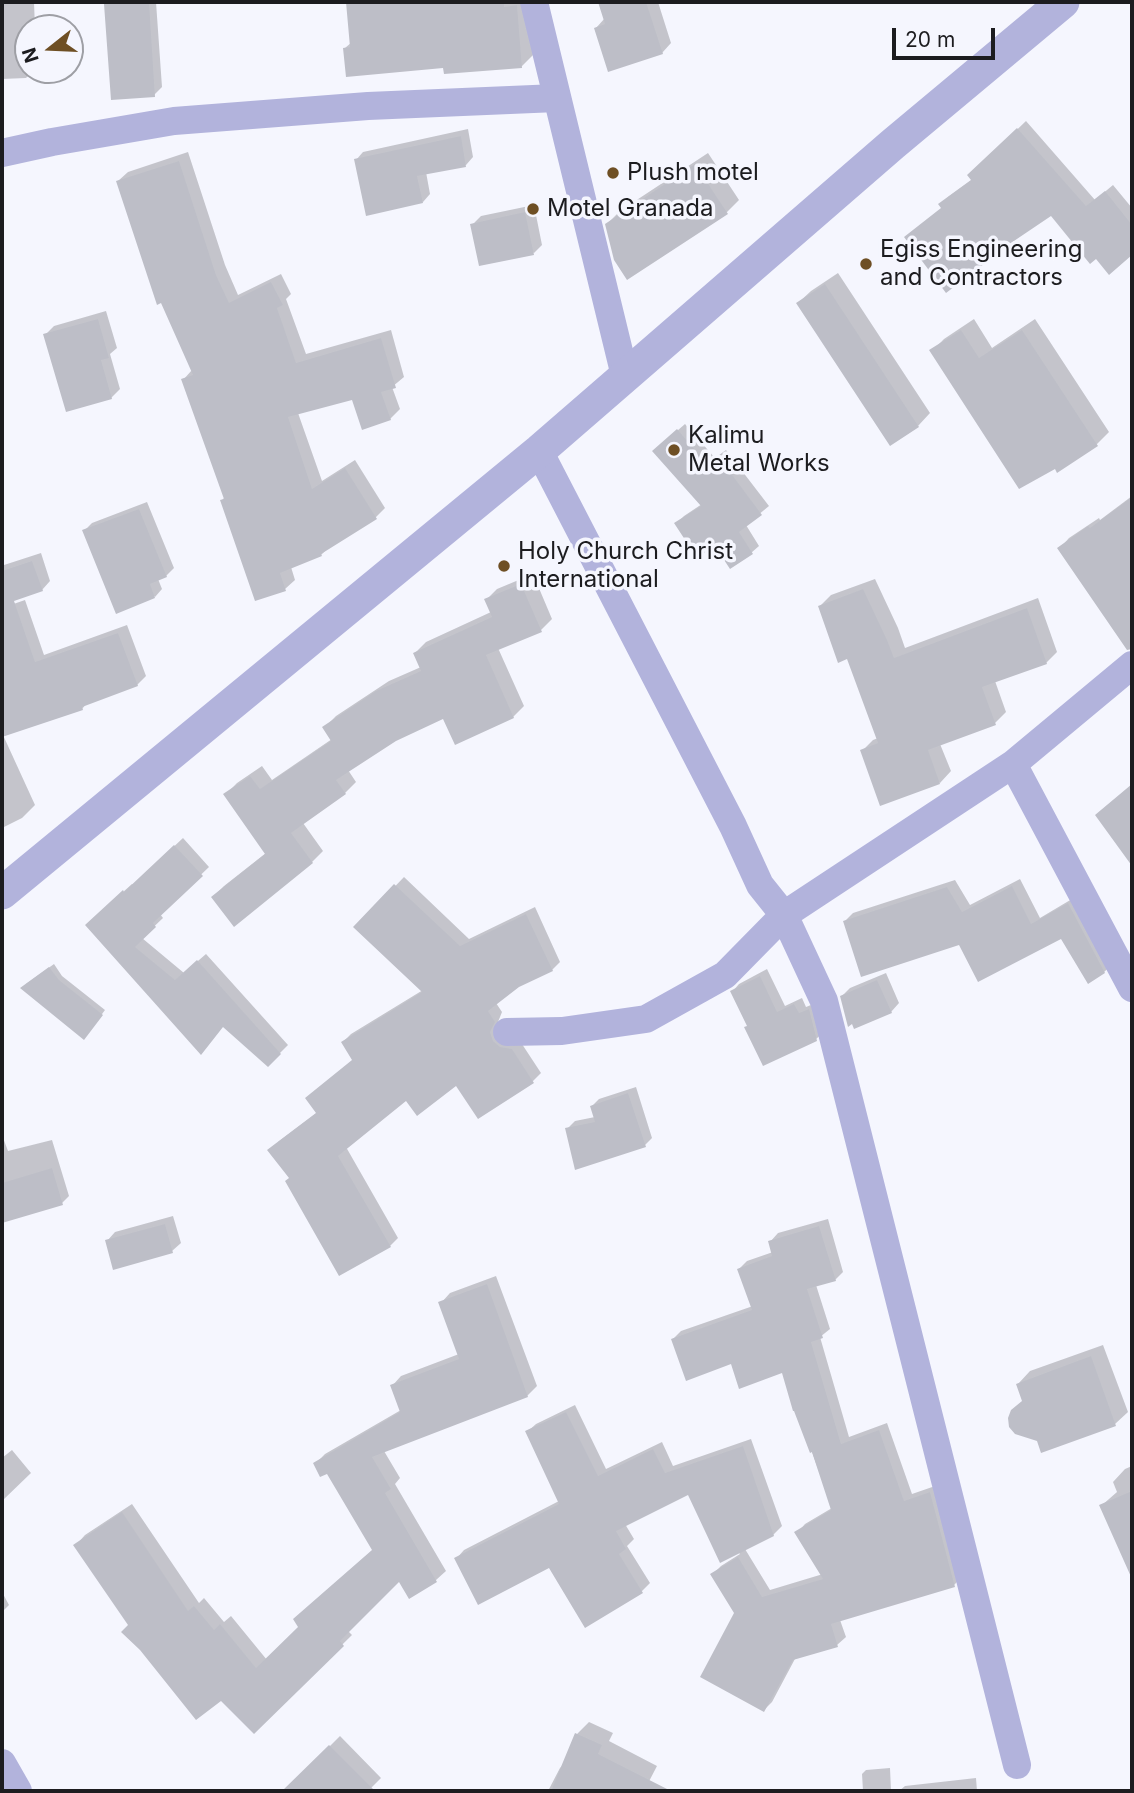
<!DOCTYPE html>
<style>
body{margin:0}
#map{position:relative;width:1134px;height:1793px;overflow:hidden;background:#f5f6fe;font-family:Inter,sans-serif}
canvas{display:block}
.frame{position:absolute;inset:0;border:4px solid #1c1c1f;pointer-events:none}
.north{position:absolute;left:14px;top:14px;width:70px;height:70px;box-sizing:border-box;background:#f5f6fe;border:2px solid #9e9fa5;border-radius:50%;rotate:252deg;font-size:19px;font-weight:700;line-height:28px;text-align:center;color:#1c1c1f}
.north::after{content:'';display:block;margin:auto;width:24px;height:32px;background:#6e4f24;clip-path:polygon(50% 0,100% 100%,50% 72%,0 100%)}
.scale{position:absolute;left:892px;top:28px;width:103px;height:32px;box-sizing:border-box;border:4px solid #1c1c1f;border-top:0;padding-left:9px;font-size:21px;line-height:24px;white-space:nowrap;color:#1c1c1f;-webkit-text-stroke:5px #f5f6fe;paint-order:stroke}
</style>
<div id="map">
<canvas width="1134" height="1793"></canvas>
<div class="frame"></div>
<div class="north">N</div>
<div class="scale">20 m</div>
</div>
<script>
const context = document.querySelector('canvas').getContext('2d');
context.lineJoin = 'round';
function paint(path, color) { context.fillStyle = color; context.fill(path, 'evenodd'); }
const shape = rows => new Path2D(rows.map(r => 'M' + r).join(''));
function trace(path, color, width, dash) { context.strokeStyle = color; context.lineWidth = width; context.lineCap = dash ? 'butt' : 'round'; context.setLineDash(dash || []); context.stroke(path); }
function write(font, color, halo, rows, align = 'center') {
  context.font = font + ' Inter,sans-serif'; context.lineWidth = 7; context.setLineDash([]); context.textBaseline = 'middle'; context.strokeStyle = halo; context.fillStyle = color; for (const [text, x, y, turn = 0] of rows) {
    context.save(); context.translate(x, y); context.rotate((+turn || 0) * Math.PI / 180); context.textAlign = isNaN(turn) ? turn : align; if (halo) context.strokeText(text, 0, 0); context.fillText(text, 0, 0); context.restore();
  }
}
paint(shape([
 [2,2,34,2,35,28,28,28,28,70,34,70,26,78,2,79],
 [109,2,156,2,162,87,154,95,106,4],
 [348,2,530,2,533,55,522,66,445,66,345,48,352,42],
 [600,2,658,2,671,43,662,53,596,28,605,18],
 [1026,121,1095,200,1113,185,1132,208,1132,253,1109,272,1096,257,1051,214,942,207,948,197,973,179,970,175],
 [468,129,473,157,466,165,426,172,430,194,423,202,356,160,363,152],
 [188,152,225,265,238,295,281,274,291,294,286,299,306,354,391,330,404,377,392,387,400,409,390,419,353,398,298,413,322,481,355,460,385,508,375,518,329,547,321,555,291,567,295,580,285,589,256,599,222,500,225,497,183,380,192,370,118,181,128,172],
 [708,153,739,200,727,212,607,224,620,211],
 [534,205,542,245,534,253,472,225,481,216],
 [838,273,930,413,918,426,798,303,811,291],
 [106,311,117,348,110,354,120,389,111,398,45,335,54,326],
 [974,319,992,348,1035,319,1109,432,1097,444,1058,470,932,351,944,339],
 [685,424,715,458,726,450,769,506,746,525,759,546,751,553,716,544,677,523,684,516,702,504,662,444],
 [1132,496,1132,622,1117,633,1060,548,1069,538,1099,518,1100,520],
 [147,502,174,568,166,576,158,579,162,589,155,597,84,531,92,523],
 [41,553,50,581,42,590,5,602,2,593,2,568,4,565],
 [533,574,552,619,541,630,498,648,524,706,513,717,456,743,444,717,395,739,348,770,356,782,345,793,303,823,323,851,312,862,213,897,224,886,266,853,226,794,237,783,262,766,272,780,332,739,325,727,336,716,389,681,421,667,415,653,426,642,491,612,486,600,497,589],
 [875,579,898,628,905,648,1038,598,1057,652,1046,663,995,681,1006,712,995,723,940,744,951,771,940,783,862,751,873,740,878,738,848,657,820,606,831,595],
 [25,600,44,655,127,625,146,676,137,685,87,703,82,709,3,735,35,805,22,818,2,828,2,608],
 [183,838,209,867,160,914,163,918,142,938,184,973,206,954,288,1045,268,1065,95,917,132,884,133,885],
 [404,877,469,939,535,907,560,962,552,970,518,985,496,1003,502,1012,498,1022,520,1041,541,1073,533,1081,478,1116,457,1083,406,1098,346,1147,398,1238,390,1246,291,1178,278,1142,318,1112,354,1060,343,1042,351,1034,423,990,356,927],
 [1020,879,1040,918,1077,896,1113,964,1104,972,1062,937,960,943,845,921,853,913,955,880,970,905],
 [54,964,62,976,105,1010,85,1037,26,984],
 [767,969,785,1006,802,998,806,1007,816,1003,824,1032,816,1039,748,1026,732,992,739,984],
 [886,973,899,1003,891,1012,842,996,850,988],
 [636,1087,652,1138,645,1145,567,1129,575,1121,595,1117,592,1106,599,1099],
 [2,1135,8,1151,52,1140,69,1196,62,1203,2,1221],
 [173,1216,181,1243,172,1251,107,1241,115,1232],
 [828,1219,843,1272,835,1280,816,1285,830,1329,820,1337,849,1437,887,1423,912,1494,938,1485,962,1577,954,1585,840,1620,846,1637,837,1645,796,1657,772,1702,764,1710,736,1613,713,1574,721,1566,740,1554,688,1493,625,1524,634,1539,627,1546,650,1583,641,1592,550,1566,456,1559,464,1550,559,1501,527,1432,536,1424,575,1405,606,1469,662,1442,673,1466,751,1439,782,1526,773,1535,745,1549,770,1590,823,1574,797,1533,805,1524,832,1508,783,1371,732,1362,673,1339,681,1331,753,1306,739,1269,747,1261,773,1252,770,1242,778,1233],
 [496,1276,537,1386,527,1396,384,1451,400,1478,395,1484,446,1571,436,1580,410,1596,400,1580,348,1631,352,1635,254,1732,221,1699,130,1625,76,1545,85,1535,132,1504,199,1603,204,1598,224,1622,231,1616,267,1660,374,1550,328,1472,315,1464,325,1454,401,1410,392,1386,401,1376,459,1354,441,1303,450,1293],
 [1103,1345,1128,1412,1115,1424,1038,1440,1018,1384,1030,1371],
 [12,1450,31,1473,2,1501,2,1458],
 [1132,1466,1132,1562,1128,1564,1101,1506,1117,1492,1113,1482,1125,1469],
 [2,1592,9,1605,2,1612],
 [589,1722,613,1733,609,1741,657,1766,644,1791,548,1791,560,1768,564,1764,577,1734],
 [340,1736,381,1778,368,1791,292,1791,288,1788],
 [890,1768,891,1791,863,1791,862,1774,866,1770],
 [976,1778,977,1791,899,1791,905,1786]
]), '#0003');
paint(shape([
 [133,2,149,2,155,97,111,100,104,4],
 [346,2,504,2,504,7,517,5,522,68,444,74,443,68,346,77,343,48,350,47],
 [598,2,646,2,663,54,608,72,594,28,605,24],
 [1017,128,1086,206,1105,191,1132,225,1132,255,1109,275,1096,259,1090,264,1051,216,1008,245,1008,246,946,293,904,237,941,208,938,204,971,180,967,175],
 [461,136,466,167,417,176,423,203,366,216,354,159],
 [179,161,216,275,229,303,271,282,283,305,277,308,296,363,381,338,396,388,381,392,391,420,362,430,352,400,288,417,312,489,345,468,377,519,321,554,322,556,280,573,286,591,255,601,220,500,224,499,181,379,193,375,161,303,157,305,116,181],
 [695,164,728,214,627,280,614,260,605,224],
 [525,212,534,255,479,266,470,224],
 [825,284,919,427,890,446,796,303],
 [98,319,109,358,101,360,112,399,66,412,43,334],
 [961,330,979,358,1022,330,1098,446,1057,473,1055,469,1019,489,929,350],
 [677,429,707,464,718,456,762,515,739,532,753,554,730,569,715,546,697,558,674,523,701,506,652,451],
 [1132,497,1132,649,1127,650,1057,548,1088,526,1090,528],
 [139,509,167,577,150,584,155,598,116,614,82,530],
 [32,561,43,591,14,601,35,662,118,633,138,686,82,707,83,710,2,737,2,571],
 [521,584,542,632,486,655,514,718,455,745,443,719,396,741,336,780,346,794,291,833,313,863,234,927,211,897,265,854,223,794,250,776,260,789,331,741,322,727,376,691,421,671,413,653,492,617,484,599],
 [863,589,887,640,894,658,1027,608,1047,664,982,687,996,725,928,750,940,784,880,806,860,750,878,743,847,659,838,663,818,606],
 [1132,784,1132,866,1095,815],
 [174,845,203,876,153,923,156,927,135,947,175,980,197,960,281,1054,268,1067,223,1027,201,1055,85,925,123,890,124,892],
 [394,884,460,946,526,914,553,971,519,987,488,1011,495,1022,490,1032,493,1041,500,1047,512,1049,534,1083,478,1119,456,1086,417,1116,406,1101,338,1156,391,1247,339,1276,285,1181,289,1178,267,1150,316,1113,305,1098,352,1060,341,1042,422,992,353,927],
 [1012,886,1031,924,1068,903,1105,973,1088,984,1061,939,978,982,959,945,861,977,843,921,947,887,962,912],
 [49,967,59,980,103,1015,84,1040,20,988],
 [760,976,777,1012,794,1004,799,1013,809,1009,817,1041,763,1066,744,1027,747,1026,730,991],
 [877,980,892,1013,854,1029,852,1024,848,1027,840,996],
 [628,1093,646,1147,575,1170,565,1128,595,1122,590,1106],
 [52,1168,63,1205,2,1223,2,1183],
 [165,1224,173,1253,113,1270,105,1240],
 [819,1226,836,1281,807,1289,823,1338,811,1342,841,1444,879,1430,904,1501,930,1492,955,1587,831,1624,838,1647,793,1660,764,1712,700,1677,734,1613,710,1574,738,1557,762,1597,823,1579,794,1532,831,1510,812,1452,810,1453,794,1411,793,1411,782,1373,739,1389,731,1364,686,1381,671,1339,752,1310,737,1269,772,1256,768,1241],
 [487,1284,528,1397,372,1457,391,1489,385,1493,437,1582,409,1599,399,1582,340,1641,344,1646,254,1734,221,1701,196,1720,140,1650,121,1632,128,1625,73,1545,122,1512,188,1611,194,1606,214,1630,220,1624,256,1668,298,1627,293,1619,372,1550,327,1474,320,1477,313,1463,400,1412,390,1385,459,1359,438,1302],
 [1091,1356,1116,1426,1041,1453,1037,1441,1015,1434,1009,1427,1008,1418,1011,1410,1022,1401,1016,1384],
 [566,1412,598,1476,653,1449,665,1473,743,1446,774,1536,720,1563,688,1495,616,1531,626,1549,619,1554,643,1593,585,1628,549,1568,478,1605,454,1558,559,1504,525,1431],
 [1132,1491,1132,1579,1099,1505],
 [575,1733,602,1745,598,1754,671,1791,551,1791],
 [329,1745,375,1791,282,1791]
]), '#bdbec7');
trace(shape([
 [534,2,625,376],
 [2,153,52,142,174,121,368,106,557,98],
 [539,451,733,826,760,885,784,915,824,1001,1017,1765],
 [1013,764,1132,988],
 [507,1032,562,1031,646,1019,725,975,784,915,1013,764,1132,665],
 [2,1763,18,1791]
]), '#b2b3dc', 28);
trace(shape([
 [2,893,539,451,893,144,1063,2]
]), '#b2b3dc', 33);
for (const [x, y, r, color] of [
 [613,173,7,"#6e4f24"],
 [533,209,7,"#6e4f24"],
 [866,264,7,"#6e4f24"],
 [674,450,7,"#6e4f24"],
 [504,566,7,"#6e4f24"]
]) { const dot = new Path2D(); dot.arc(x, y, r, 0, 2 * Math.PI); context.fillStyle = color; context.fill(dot); trace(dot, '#f5f6fe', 2.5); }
write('24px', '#1c1c1f', '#f5f6fe', [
 ["Plush motel",627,173],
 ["Motel Granada",547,209],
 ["Egiss Engineering",880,250],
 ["and Contractors",880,278],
 ["Kalimu",688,436],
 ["Metal Works",688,464],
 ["Holy Church Christ",518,552],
 ["International",518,580]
], 'left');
</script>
